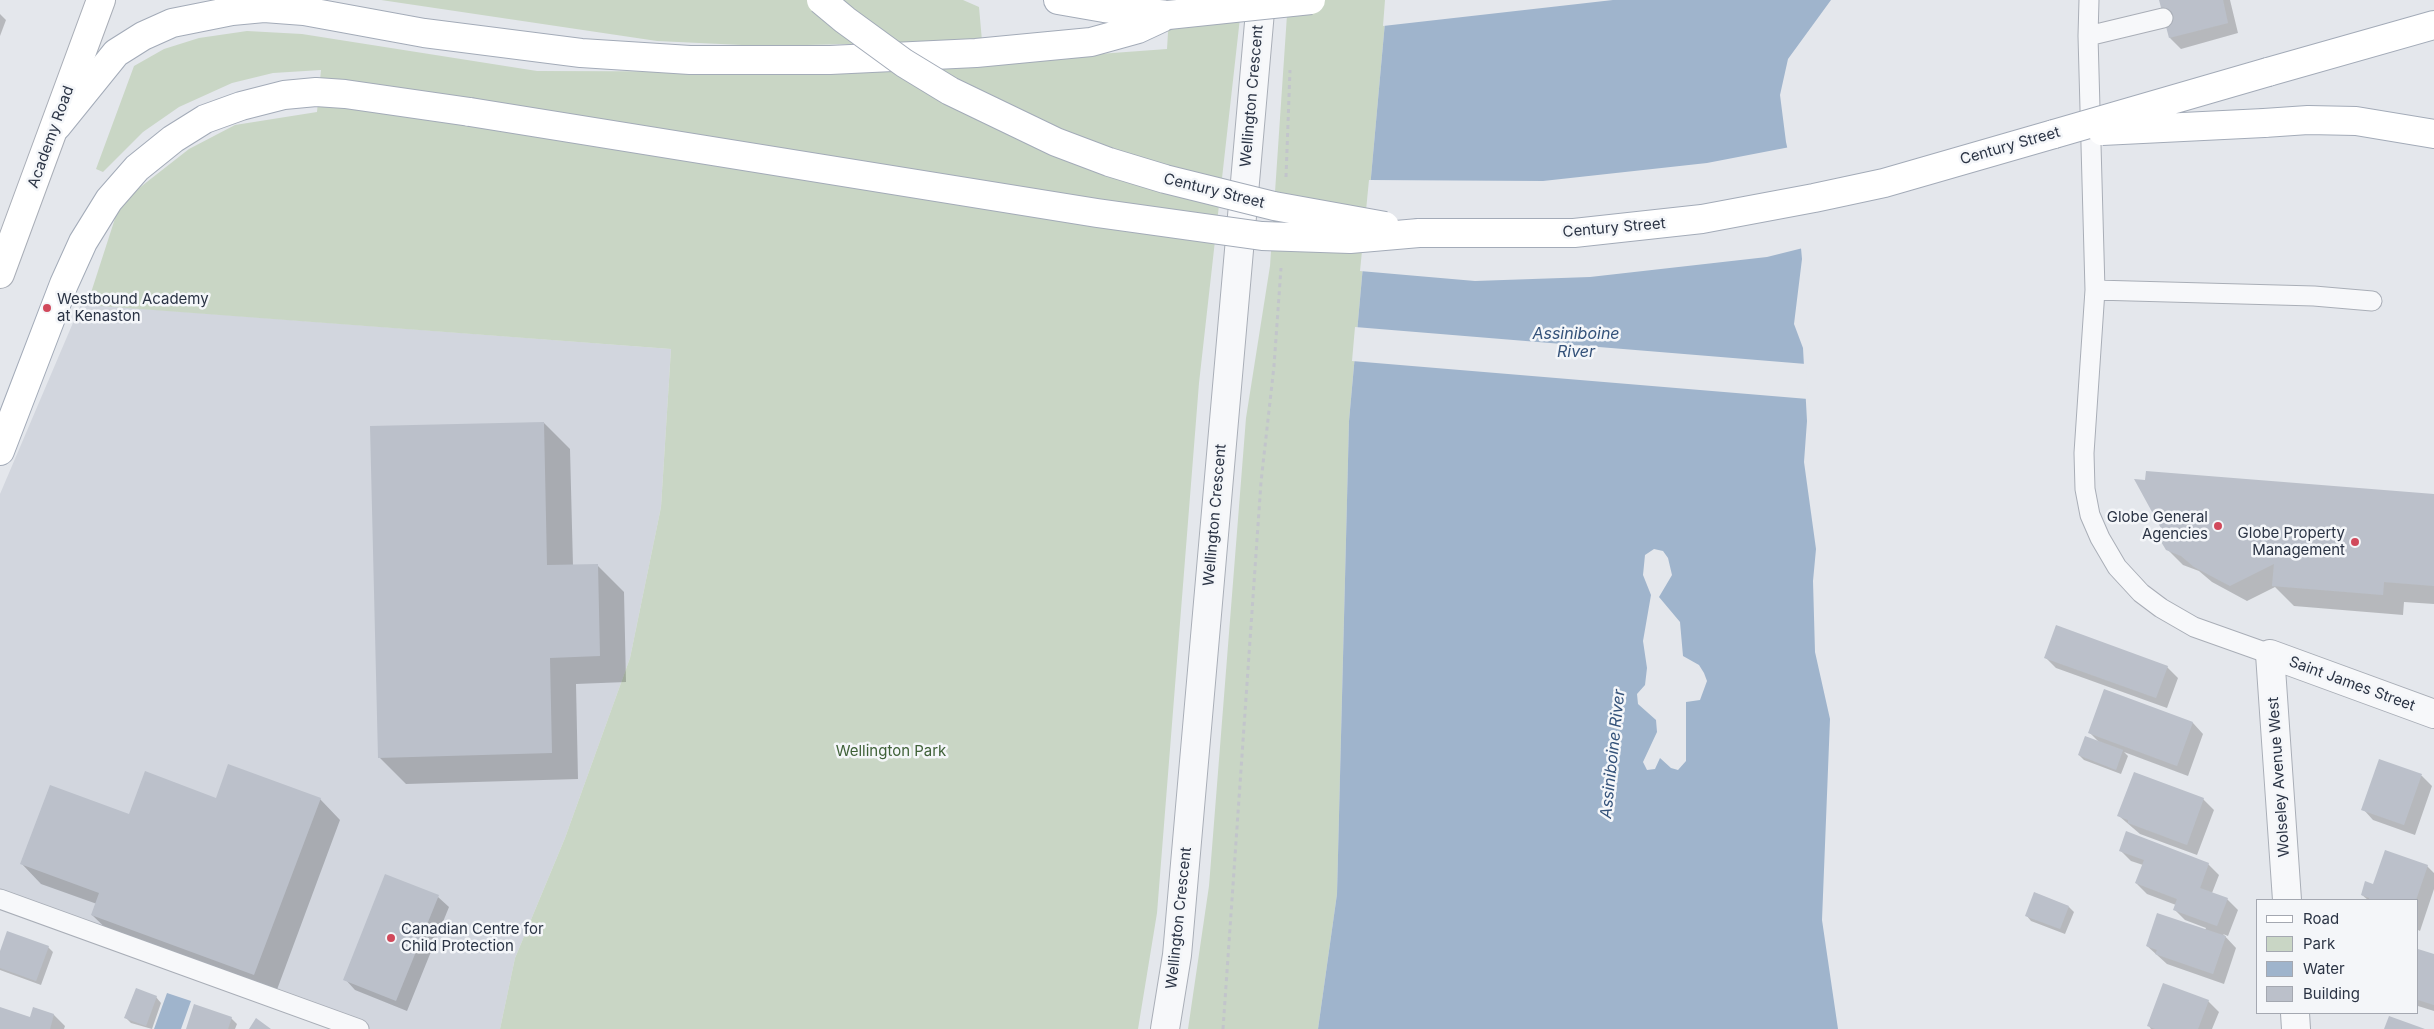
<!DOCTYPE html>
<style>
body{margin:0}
#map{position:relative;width:2434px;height:1029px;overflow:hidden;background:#e4e7ec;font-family:Inter,sans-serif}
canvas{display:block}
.legend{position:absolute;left:2256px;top:899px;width:162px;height:115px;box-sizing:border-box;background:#f4f6f9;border:1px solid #a4a8b1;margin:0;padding:6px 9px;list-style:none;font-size:15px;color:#2b3445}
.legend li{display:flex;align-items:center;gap:10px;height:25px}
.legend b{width:25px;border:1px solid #a4a8b1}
</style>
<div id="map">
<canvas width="2434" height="1029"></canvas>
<ul class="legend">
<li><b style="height:6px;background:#fff"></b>Road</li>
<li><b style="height:14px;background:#c9d6c5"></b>Park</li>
<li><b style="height:14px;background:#9fb4cc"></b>Water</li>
<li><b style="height:14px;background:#bbc0ca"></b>Building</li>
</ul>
</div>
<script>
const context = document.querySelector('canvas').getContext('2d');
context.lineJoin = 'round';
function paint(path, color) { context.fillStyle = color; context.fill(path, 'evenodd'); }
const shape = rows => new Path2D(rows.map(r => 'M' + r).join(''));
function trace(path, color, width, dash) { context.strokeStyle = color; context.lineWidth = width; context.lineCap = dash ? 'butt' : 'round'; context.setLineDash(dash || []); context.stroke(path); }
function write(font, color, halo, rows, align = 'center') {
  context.font = font + ' Inter,sans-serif'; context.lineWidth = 5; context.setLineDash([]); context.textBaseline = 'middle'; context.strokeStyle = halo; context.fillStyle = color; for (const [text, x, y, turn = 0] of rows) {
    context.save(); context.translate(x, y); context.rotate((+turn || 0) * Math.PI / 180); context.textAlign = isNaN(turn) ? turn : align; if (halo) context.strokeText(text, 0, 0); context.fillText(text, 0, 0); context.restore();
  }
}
paint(shape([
 [81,304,671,349,661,507,630,658,565,838,515,958,500,1029,356,1029,0,900,0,494]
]), '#d2d6de');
paint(shape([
 [381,0,963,0,979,7,982,41,763,46,657,41],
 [1170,0,1242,0,1199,383,1157,913,1138,1029,500,1029,515,958,565,838,630,658,661,507,671,349,87,305,120,203,189,149,235,125,317,112,321,70,273,73,232,83,179,107,143,132,103,172,96,169,134,66,164,49,199,38,247,31,302,34,537,71,854,72,1167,49],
 [1288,0,1387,0,1349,421,1337,894,1318,1029,1188,1029,1209,886,1246,418,1270,266]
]), '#c9d6c5');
paint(shape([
 [1387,0,1831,0,1788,59,1780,95,1786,142,1795,183,1802,259,1794,324,1803,348,1807,421,1804,462,1816,549,1813,581,1815,652,1830,719,1822,920,1838,1029,1318,1029,1337,894,1349,421],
 [1654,549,1663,551,1668,558,1672,575,1659,597,1680,622,1683,656,1699,665,1704,673,1707,681,1700,700,1686,702,1686,761,1678,770,1671,768,1660,758,1655,769,1647,770,1643,762,1657,732,1656,720,1638,704,1637,694,1645,685,1647,668,1643,641,1651,595,1643,575,1645,555],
 [167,993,191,1001,181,1029,154,1029]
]), '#9fb4cc');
paint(shape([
 [1385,0,1613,0,1383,26],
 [1790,147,1798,183,1803,248,1767,257,1590,277,1475,281,1360,271,1369,180,1543,181,1707,163],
 [1355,327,1806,364,1808,399,1352,361]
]), '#e4e7ec');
paint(shape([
 [2160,0,2230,0,2238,33,2181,49,2170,38],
 [0,14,6,20,0,36],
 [544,423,570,449,573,566,597,565,624,592,626,682,576,684,578,779,406,784,379,757],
 [2434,496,2434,604,2404,602,2403,615,2294,606,2275,587,2247,601,2212,582,2199,571,2183,565,2167,549],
 [2045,657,2167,667,2178,678,2167,708,2056,668],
 [2105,691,2193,723,2203,734,2188,776,2124,752,2128,756,2121,774,2084,760,2079,755,2099,742,2089,732],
 [2380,760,2422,776,2432,786,2415,835,2373,820,2363,809],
 [320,799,340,820,275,995,113,935,92,915,97,904,41,884,21,863,216,800],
 [2203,799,2214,810,2197,855,2140,834,2119,816],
 [2120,850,2208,864,2219,875,2212,893,2227,899,2238,910,2228,936,2223,934,2236,948,2224,984,2167,964,2147,946,2205,930,2206,928,2185,920,2175,910,2176,905,2147,894,2136,883,2143,865,2131,861],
 [2427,866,2434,873,2434,889,2420,931,2418,930,2418,900,2368,900,2362,895,2374,886],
 [438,897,449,907,407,1011,355,990,345,979],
 [2069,907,2074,912,2065,934,2031,921,2026,915],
 [48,947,53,952,41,985,0,970,0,955],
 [2418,950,2434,956,2434,1011,2418,1006],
 [156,997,161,1003,152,1029,131,1023,126,1018],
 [2208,1001,2219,1012,2212,1029,2151,1029,2148,1025],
 [34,1008,54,1015,65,1026,64,1029,0,1029,0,1009,30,1018],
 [231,1018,237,1024,235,1029,187,1029]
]), '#0003');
paint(shape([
 [2159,0,2223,0,2228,23,2169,38],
 [544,422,547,565,598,564,600,656,550,658,552,753,378,758,370,426],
 [2146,471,2434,494,2434,586,2384,582,2383,595,2272,586,2274,564,2230,586,2194,567,2181,556,2166,550,2160,540,2163,532,2134,479,2145,480],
 [2056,625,2168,666,2156,698,2044,658],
 [2104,689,2193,722,2177,766,2088,733],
 [2085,736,2123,750,2116,770,2078,755],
 [2379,759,2422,774,2404,825,2361,810],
 [228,764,321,798,254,975,91,915,99,893,20,864,50,785,129,814,145,771,216,798],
 [2134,772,2204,798,2187,845,2128,823,2128,820,2117,816],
 [2126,831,2209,863,2200,888,2228,898,2217,926,2173,910,2177,899,2135,883,2144,860,2119,851],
 [2385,850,2428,865,2416,900,2369,900,2369,898,2361,895,2365,881,2373,884],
 [385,874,439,895,396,1001,343,980],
 [2034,892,2069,906,2060,929,2025,916],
 [2157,913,2226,936,2213,974,2155,954,2157,950,2146,946],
 [7,931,49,946,36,981,0,968,0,951],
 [2418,949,2434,954,2434,1005,2418,1000],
 [2163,983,2209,1000,2198,1029,2155,1029,2147,1026],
 [136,988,157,996,146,1026,124,1018],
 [194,1004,232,1017,228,1029,186,1029],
 [0,1007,30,1017,33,1007,54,1014,50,1029,0,1029],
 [2389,1016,2425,1029,2384,1029],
 [256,1018,271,1029,249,1029]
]), '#bbc0ca');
const lane = shape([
 [2089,0,2088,36,2095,290,2084,453,2085,489,2090,515,2100,538,2117,567,2141,593,2161,608,2194,627,2270,654],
 [2088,36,2163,18],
 [2095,290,2314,296,2372,301],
 [0,899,359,1029]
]);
const street = shape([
 [2287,900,2270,654,2434,714],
 [2295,1013,2296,1029],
 [1165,1029,1177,955,1261,0]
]);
const secondary = shape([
 [0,274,101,0]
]);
const primary = shape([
 [1058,0,1104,8,1168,15],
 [2268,72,2434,25],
 [2264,123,2308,120,2356,121,2434,134],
 [57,126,116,53,143,36,172,23,232,11,264,8,304,11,424,33,581,53,690,60,830,60,976,53,1091,42,1138,29,1168,15],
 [1419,233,1574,233,1702,219,1814,198,1884,183,2054,134],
 [0,451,64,284,83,242,109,200,137,168,173,139,205,119,241,106,284,95,316,92,345,94,470,112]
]);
trace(lane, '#a9aeb7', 21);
trace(street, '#a9aeb7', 30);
trace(secondary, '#a9aeb7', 30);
trace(primary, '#a3abb8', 30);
trace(shape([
 [1286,177,1290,70],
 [1223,1029,1261,482,1274,366,1281,268]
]), '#c2c5cb', 3, [4, 4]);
trace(lane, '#f7f8fa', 19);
trace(street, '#f7f8fa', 28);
trace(secondary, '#fff', 28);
trace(primary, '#fff', 28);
const primaryBridge = shape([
 [821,0,845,20,904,63,950,91,1056,142,1109,162,1165,179,1274,206,1385,226],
 [1168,15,1311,0],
 [470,112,1097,213,1262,236,1350,239,1419,233],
 [2102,131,2264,123],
 [2054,134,2268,72]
]);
trace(primaryBridge, '#a3abb8', 30, []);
trace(primaryBridge, '#fff', 28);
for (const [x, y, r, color] of [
 [47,308,5,"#d1495b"],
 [2218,526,5,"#d1495b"],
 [2355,542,5,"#d1495b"],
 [391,938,5,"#d1495b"]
]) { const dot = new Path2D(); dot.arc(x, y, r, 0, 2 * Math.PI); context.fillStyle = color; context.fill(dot); trace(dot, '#f4f6f9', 2); }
write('15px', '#2b3445', '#f4f6f9', [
 ["Wellington Crescent",1252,96,-85],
 ["Academy Road",51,137,-70],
 ["Century Street",2010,146,-16],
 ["Century Street",1214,191,14],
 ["Century Street",1614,228,-5],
 ["Wellington Crescent",1215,515,-85],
 ["Saint James Street",2352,684,20],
 ["Wolseley Avenue West",2279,777,-94],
 ["Wellington Crescent",1179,918,-84]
]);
write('15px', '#2b3445', '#f4f6f9', [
 ["Westbound Academy",57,299],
 ["at Kenaston",57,316],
 ["Globe General",2208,517,"right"],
 ["Agencies",2208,534,"right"],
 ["Globe Property",2345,533,"right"],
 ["Management",2345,550,"right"],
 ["Canadian Centre for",401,929],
 ["Child Protection",401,946]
], 'left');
write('15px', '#3f6138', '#f4f6f9', [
 ["Wellington Park",891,751]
]);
write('italic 16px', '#34527a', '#f4f6f9', [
 ["Assiniboine",1576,334],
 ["River",1576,352],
 ["Assiniboine River",1613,754,-84]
]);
</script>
